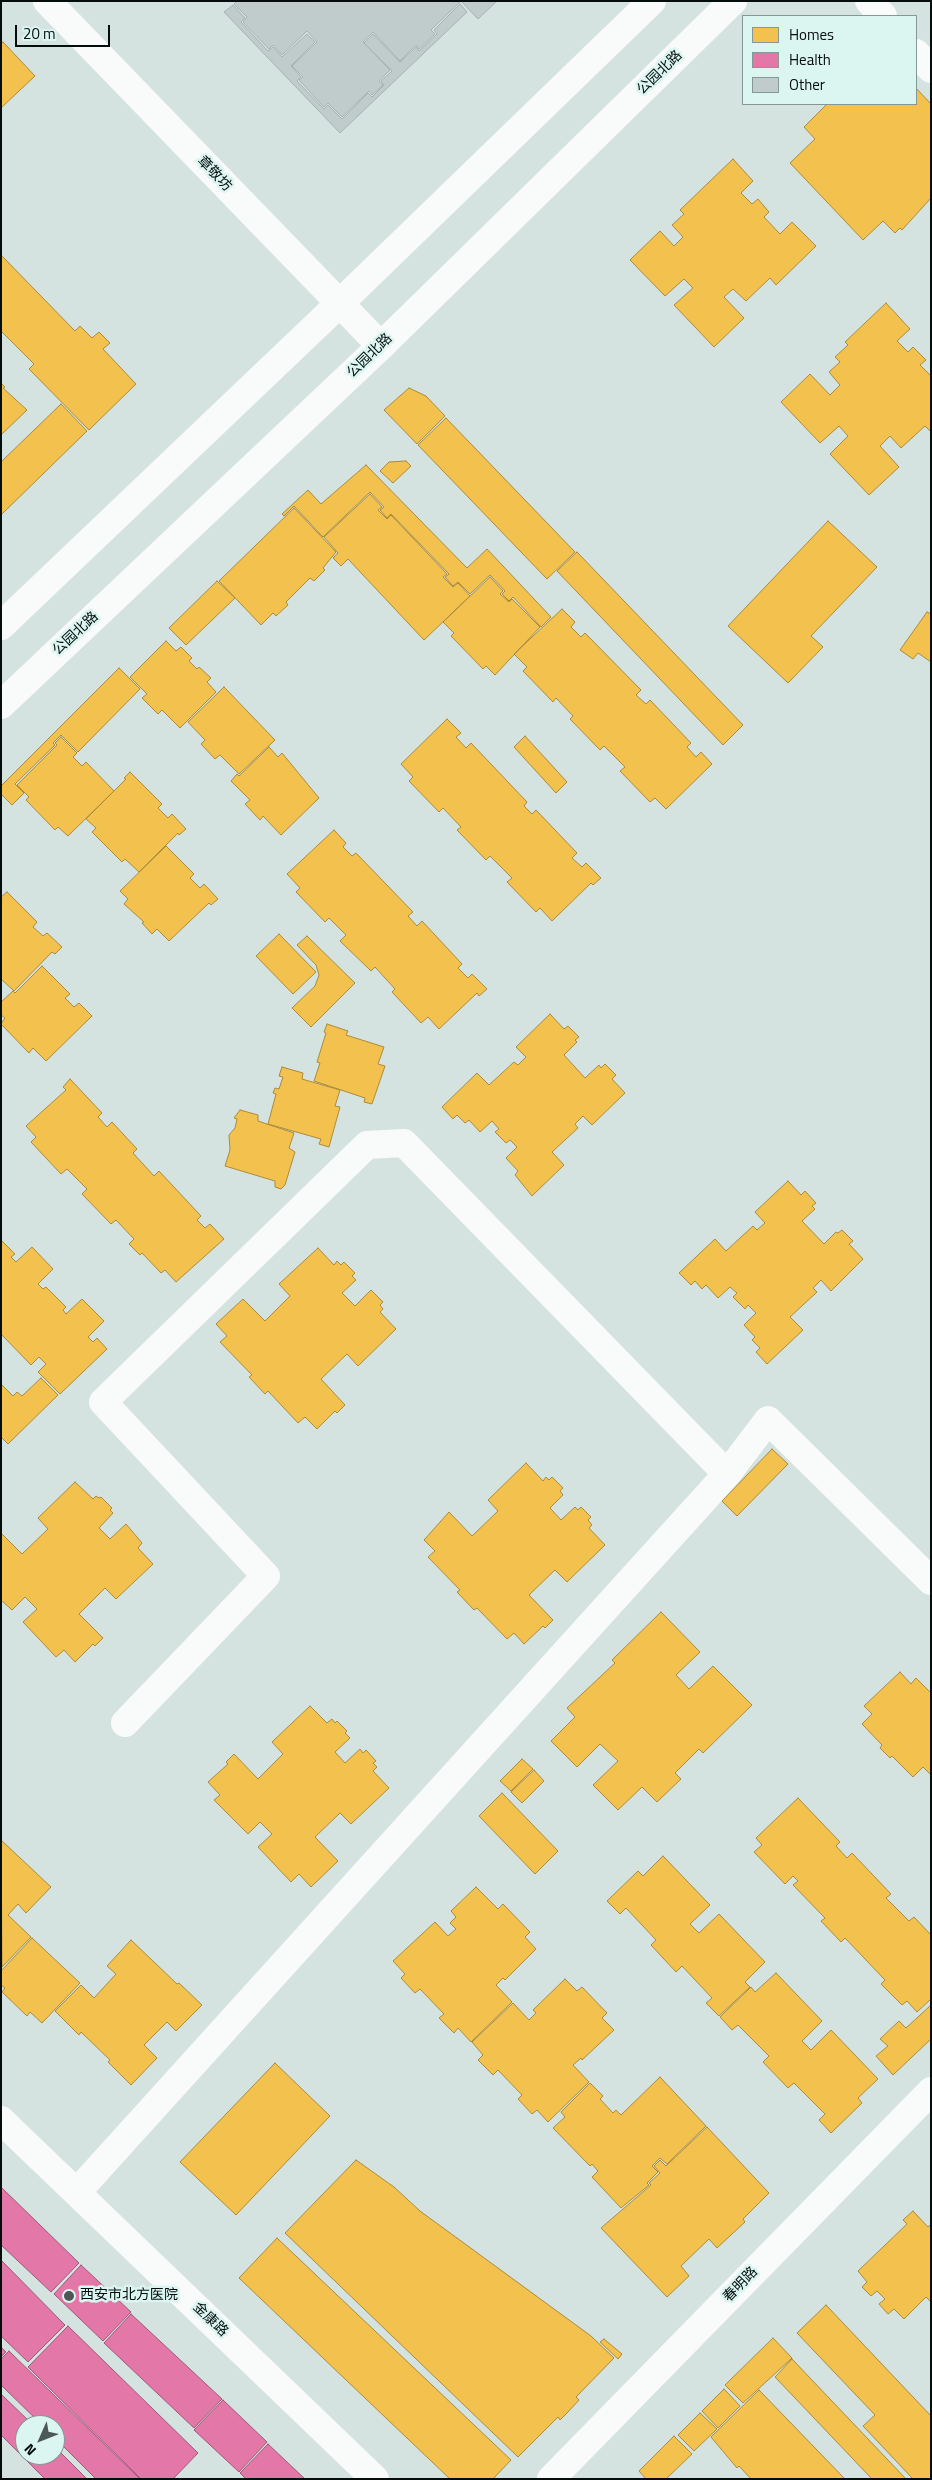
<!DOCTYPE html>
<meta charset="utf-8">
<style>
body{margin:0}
#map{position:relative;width:932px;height:2480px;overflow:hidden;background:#d4e2e0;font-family:"Titillium Web",sans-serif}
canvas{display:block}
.frame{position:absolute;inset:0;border:2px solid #050d0c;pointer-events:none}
.legend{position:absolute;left:742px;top:15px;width:175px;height:90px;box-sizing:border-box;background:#dbf5f1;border:1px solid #859895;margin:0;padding:6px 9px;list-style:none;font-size:15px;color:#050d0c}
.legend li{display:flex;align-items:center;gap:10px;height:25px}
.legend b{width:25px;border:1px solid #859895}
.north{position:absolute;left:15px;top:2415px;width:50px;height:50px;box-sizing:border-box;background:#dbf5f1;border:1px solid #859895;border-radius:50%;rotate:226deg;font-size:14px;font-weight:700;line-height:20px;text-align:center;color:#050d0c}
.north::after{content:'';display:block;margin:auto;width:18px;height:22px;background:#4d5856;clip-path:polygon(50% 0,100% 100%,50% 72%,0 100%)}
.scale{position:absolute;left:15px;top:25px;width:95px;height:22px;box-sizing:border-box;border:2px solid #050d0c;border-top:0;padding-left:6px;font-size:15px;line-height:18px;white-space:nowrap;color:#050d0c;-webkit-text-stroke:4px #dbf5f1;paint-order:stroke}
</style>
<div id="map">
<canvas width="932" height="2480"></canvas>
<div class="frame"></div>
<ul class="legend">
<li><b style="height:14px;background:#f2c14e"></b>Homes</li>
<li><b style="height:14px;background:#e377a8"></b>Health</li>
<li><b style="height:14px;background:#c0cbcb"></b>Other</li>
</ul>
<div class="north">N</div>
<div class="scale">20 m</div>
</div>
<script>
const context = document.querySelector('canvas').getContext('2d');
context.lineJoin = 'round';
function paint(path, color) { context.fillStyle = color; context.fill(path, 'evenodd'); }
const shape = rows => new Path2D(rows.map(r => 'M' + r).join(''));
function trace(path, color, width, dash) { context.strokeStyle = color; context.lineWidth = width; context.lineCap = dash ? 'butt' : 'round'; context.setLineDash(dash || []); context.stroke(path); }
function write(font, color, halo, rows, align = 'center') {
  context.font = font + ' "Titillium Web","Noto Sans SC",sans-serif'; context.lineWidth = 5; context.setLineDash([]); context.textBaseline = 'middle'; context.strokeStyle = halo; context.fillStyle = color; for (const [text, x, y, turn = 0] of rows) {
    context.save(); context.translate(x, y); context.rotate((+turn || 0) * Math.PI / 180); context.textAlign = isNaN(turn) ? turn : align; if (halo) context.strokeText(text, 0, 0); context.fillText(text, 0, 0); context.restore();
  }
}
const homes = shape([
 [3,42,35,76,1,108,1,44,3,42],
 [916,88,931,104,931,198,902,230,900,228,895,233,883,221,863,240,790,163,815,139,804,127,827,104,916,104,916,88],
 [733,159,753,181,741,193,752,204,758,199,769,212,764,217,780,234,792,222,816,246,776,285,770,278,746,301,733,289,724,297,744,318,714,347,674,305,693,288,684,279,665,296,630,260,660,231,674,246,683,237,672,225,684,214,680,210,733,159],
 [1,255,75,331,80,326,92,338,99,332,110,343,103,349,136,384,89,430,29,369,34,364,1,331,1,255],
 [886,303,910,329,897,341,908,352,913,347,926,360,920,365,931,376,931,432,925,426,901,448,890,436,880,446,899,467,869,495,830,454,848,436,839,426,820,443,781,402,810,374,830,395,840,385,829,372,840,362,835,357,848,345,845,342,886,303],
 [1,383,5,387,3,388,27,410,1,435,1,383],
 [409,388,426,396,445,416,417,444,384,410,409,388],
 [61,404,87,431,1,515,1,462,61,404],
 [446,418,575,552,547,579,418,445,446,418],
 [406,461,411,466,393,483,380,471,389,462,406,461],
 [366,465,467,568,487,549,551,617,541,627,513,597,509,601,502,594,505,591,490,575,470,594,458,582,453,586,445,577,449,574,391,514,387,518,380,510,384,507,370,492,323,537,294,506,284,516,282,514,308,490,321,504,366,465],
 [370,494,382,507,378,510,387,519,391,515,447,574,443,577,453,587,458,583,470,596,424,640,348,559,341,566,333,558,338,553,324,537,370,494],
 [294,508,336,552,323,568,325,570,314,581,310,578,286,602,288,605,276,616,273,613,261,625,219,581,294,508],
 [828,521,877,567,811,636,823,647,788,683,728,626,828,521],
 [577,552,743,725,723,745,557,571,577,552],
 [490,577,503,591,500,594,509,602,512,599,540,627,495,675,486,666,483,669,451,636,454,633,443,622,490,577],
 [217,581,235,598,186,645,169,628,217,581],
 [562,609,575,622,571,627,581,637,585,633,641,690,636,695,646,704,650,700,691,743,687,747,696,757,701,752,712,764,666,809,655,798,650,802,620,771,625,767,604,746,600,750,570,719,573,716,556,698,553,702,523,671,527,667,514,654,562,609],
 [927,612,931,614,931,662,918,653,913,659,900,650,927,612],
 [166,641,176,651,181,647,192,658,189,661,197,669,199,667,211,678,207,682,216,692,180,728,162,710,158,714,142,698,147,694,130,677,166,641],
 [119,668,140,689,78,752,61,735,53,743,55,745,15,784,24,793,12,805,1,794,1,786,119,668],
 [224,687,275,740,239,774,220,755,215,759,201,744,205,740,188,722,224,687],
 [447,719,461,733,456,737,466,748,471,743,527,802,524,806,532,814,536,810,577,853,572,858,582,867,586,863,601,878,593,885,591,883,552,921,540,908,536,912,507,882,512,878,490,856,486,860,457,830,461,827,443,808,439,812,409,781,413,777,401,764,447,719],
 [525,736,567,782,556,793,514,747,525,736],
 [61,737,77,753,73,757,82,766,86,762,114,791,68,836,58,827,55,830,26,800,29,797,17,785,57,745,55,743,61,737],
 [269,747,278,757,282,753,319,798,281,835,263,816,260,820,245,804,250,800,231,781,237,774,239,776,269,747],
 [130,772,162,804,158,808,168,818,172,814,186,829,179,835,178,833,139,872,125,859,122,862,92,832,96,828,86,819,126,779,124,778,130,772],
 [334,830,346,843,343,847,352,856,356,853,413,912,408,916,417,926,422,921,462,964,458,968,468,978,472,974,487,989,479,996,477,993,439,1029,428,1017,421,1023,392,992,395,989,375,967,371,971,340,941,346,935,329,918,325,922,296,892,300,888,287,874,334,830],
 [166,846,194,874,190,878,200,888,204,884,218,899,211,905,209,903,169,941,157,929,152,934,142,923,144,922,124,904,128,899,120,891,166,846],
 [7,892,37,922,33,927,43,936,47,933,62,947,55,954,52,952,14,991,1,979,1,897,7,892],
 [279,934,316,972,293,994,256,956,279,934],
 [307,936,355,983,311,1027,292,1008,315,986,319,975,316,965,297,945,307,936],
 [42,966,70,994,65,998,74,1007,79,1003,92,1016,46,1061,33,1048,29,1053,1,1024,5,1018,1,1015,1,1002,13,991,15,993,42,966],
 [550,1014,564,1029,568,1026,579,1037,575,1040,577,1042,564,1055,585,1078,599,1065,601,1068,605,1064,616,1075,612,1079,625,1093,592,1125,583,1116,575,1124,578,1128,552,1152,564,1165,532,1196,515,1175,518,1171,506,1158,517,1147,510,1140,506,1143,495,1132,499,1129,492,1121,480,1132,469,1120,465,1123,457,1115,453,1119,442,1107,477,1073,489,1085,514,1062,518,1065,526,1057,516,1047,550,1014],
 [327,1024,348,1031,346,1035,384,1047,378,1064,385,1066,372,1104,364,1102,365,1098,314,1081,320,1063,317,1062,326,1033,324,1032,327,1024],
 [282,1067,303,1073,302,1079,340,1090,335,1106,340,1107,329,1147,319,1144,321,1139,268,1124,276,1094,273,1093,275,1088,279,1089,283,1077,279,1076,282,1067],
 [70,1079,102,1113,98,1117,107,1127,112,1122,137,1149,133,1153,154,1176,159,1171,201,1216,197,1220,205,1228,210,1224,224,1239,176,1282,165,1270,161,1273,142,1253,140,1255,129,1244,134,1239,116,1220,111,1224,82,1194,87,1189,67,1169,61,1174,31,1142,36,1137,26,1126,66,1090,63,1087,70,1079],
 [240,1110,258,1115,258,1121,294,1133,289,1148,295,1152,285,1185,281,1189,275,1187,275,1181,225,1166,230,1150,229,1135,235,1128,237,1119,234,1118,240,1110],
 [788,1181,801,1195,805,1191,816,1203,812,1206,815,1209,802,1221,824,1244,836,1232,838,1233,842,1230,853,1241,849,1244,863,1259,831,1291,821,1280,813,1288,817,1292,790,1317,803,1330,767,1364,756,1352,760,1348,752,1340,755,1337,744,1325,756,1313,748,1305,745,1309,733,1297,737,1293,730,1287,718,1298,706,1285,702,1289,695,1281,691,1285,679,1273,715,1239,726,1251,753,1226,757,1230,765,1223,755,1212,788,1181],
 [1,1240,15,1254,11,1257,16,1262,32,1247,53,1269,38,1284,43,1289,46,1287,66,1307,63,1310,66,1314,82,1299,104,1321,88,1337,93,1342,97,1338,107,1349,60,1394,38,1372,46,1364,39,1357,31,1365,1,1334,1,1240],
 [318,1248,334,1265,337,1261,341,1265,344,1262,355,1273,352,1276,356,1280,342,1293,355,1306,371,1290,383,1302,380,1305,383,1309,380,1312,396,1329,358,1366,347,1354,321,1379,345,1405,337,1413,335,1411,317,1429,305,1417,298,1423,268,1391,265,1394,249,1377,252,1375,220,1342,227,1336,216,1324,243,1299,265,1321,290,1296,279,1284,318,1248],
 [41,1378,58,1395,8,1444,1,1437,1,1384,13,1396,17,1392,22,1396,41,1378],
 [772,1449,788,1464,737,1516,722,1501,772,1449],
 [526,1463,543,1481,546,1477,549,1480,552,1477,563,1488,560,1491,563,1495,550,1508,561,1520,575,1507,578,1510,581,1507,591,1517,588,1520,592,1525,589,1528,605,1545,567,1582,555,1570,529,1595,553,1620,545,1628,543,1626,524,1644,514,1633,507,1639,477,1608,474,1610,457,1592,460,1590,428,1557,435,1551,424,1540,449,1512,472,1536,498,1511,488,1500,526,1463],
 [75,1482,93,1499,96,1496,99,1498,101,1497,112,1508,110,1510,113,1513,99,1528,110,1539,126,1524,142,1543,138,1548,153,1564,116,1599,105,1588,79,1614,103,1638,95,1646,93,1644,75,1662,64,1650,56,1657,23,1622,37,1609,25,1597,12,1610,1,1600,1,1533,22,1554,48,1529,38,1518,75,1482],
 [661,1612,700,1652,676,1675,689,1689,713,1666,752,1705,703,1753,699,1749,675,1773,681,1779,657,1802,642,1787,618,1810,593,1785,618,1761,600,1744,577,1767,551,1741,575,1717,567,1708,615,1663,612,1660,661,1612],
 [900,1672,911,1684,916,1678,931,1693,931,1775,923,1767,913,1777,892,1756,890,1758,880,1748,882,1745,862,1724,872,1714,864,1706,900,1672],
 [310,1706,327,1723,332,1719,335,1723,337,1721,347,1731,345,1733,350,1738,335,1752,345,1763,360,1749,363,1753,366,1750,376,1761,373,1763,377,1767,373,1771,389,1788,351,1824,340,1813,315,1837,338,1861,311,1887,299,1874,291,1882,258,1847,272,1834,260,1822,248,1834,214,1800,220,1795,208,1782,228,1764,226,1762,234,1754,258,1779,283,1754,272,1742,310,1706],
 [522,1759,533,1769,511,1791,500,1781,522,1759],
 [534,1770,544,1781,522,1803,511,1792,534,1770],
 [502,1793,558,1851,535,1874,479,1816,502,1793],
 [798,1798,840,1842,836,1846,847,1858,852,1853,891,1894,886,1898,909,1921,914,1917,931,1935,931,1999,917,2012,907,2001,902,2005,881,1984,885,1980,845,1938,841,1942,821,1921,825,1918,793,1885,798,1881,793,1876,785,1884,754,1852,762,1845,756,1838,798,1798],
 [1,1840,51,1887,26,1913,18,1904,8,1915,31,1937,2,1967,1,1840],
 [663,1856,710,1905,690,1924,699,1933,719,1914,765,1962,745,1982,750,1987,719,2016,706,2003,712,1998,682,1966,676,1972,651,1945,656,1940,626,1908,620,1914,607,1901,638,1871,643,1876,663,1856],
 [476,1887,498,1909,503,1904,530,1932,525,1937,536,1949,505,1980,503,1978,496,1985,512,2002,471,2042,458,2028,454,2033,439,2018,444,2014,420,1989,415,1993,401,1978,405,1974,393,1961,435,1922,448,1936,456,1929,450,1923,456,1917,451,1911,476,1887],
 [32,1938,80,1983,42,2023,30,2012,27,2016,2,1992,5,1988,1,1985,1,1971,32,1938],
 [131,1940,177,1984,179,1983,202,2005,176,2031,167,2022,144,2045,157,2058,131,2085,108,2062,110,2060,81,2032,79,2035,55,2011,81,1985,94,1998,116,1974,107,1966,131,1940],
 [776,1973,822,2021,802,2041,811,2050,831,2030,878,2079,858,2098,862,2103,831,2133,819,2120,825,2114,794,2083,788,2088,763,2062,769,2056,738,2025,732,2030,720,2017,751,1987,755,1992,776,1973],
 [565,1979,577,1991,582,1987,607,2013,602,2018,614,2030,582,2060,581,2058,573,2065,589,2082,548,2122,537,2110,532,2114,518,2099,522,2095,498,2070,493,2075,478,2060,483,2055,472,2042,513,2003,529,2020,536,2013,533,2010,565,1979],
 [931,2005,931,2039,893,2075,876,2056,888,2046,880,2039,899,2021,906,2028,931,2005],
 [275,2063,330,2116,236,2215,180,2162,275,2063],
 [660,2077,706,2126,667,2164,660,2158,652,2166,658,2172,647,2183,649,2185,621,2208,592,2177,598,2171,592,2164,590,2166,553,2128,565,2117,561,2112,590,2083,603,2096,600,2099,613,2113,616,2110,621,2115,660,2077],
 [707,2127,769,2193,743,2219,745,2222,717,2248,709,2239,681,2266,689,2276,667,2297,601,2228,651,2185,649,2183,660,2173,654,2166,660,2160,666,2166,707,2127],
 [356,2160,394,2187,420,2211,591,2336,614,2358,576,2397,579,2400,568,2412,560,2420,558,2417,518,2457,285,2233,356,2160],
 [913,2211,928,2227,931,2224,931,2302,926,2297,904,2319,894,2309,888,2314,879,2304,885,2299,877,2291,871,2296,862,2287,867,2282,858,2271,907,2224,903,2220,913,2211],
 [277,2238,511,2460,493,2479,450,2479,239,2278,277,2238],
 [826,2305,931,2416,931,2479,913,2479,863,2426,875,2415,797,2333,826,2305],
 [773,2338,792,2358,743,2403,725,2385,773,2338],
 [604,2339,622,2354,618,2359,600,2342,604,2339],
 [792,2359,906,2479,872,2479,775,2377,792,2359],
 [724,2389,740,2406,718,2428,702,2411,724,2389],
 [759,2390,845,2479,751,2479,739,2466,737,2468,711,2437,759,2390],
 [700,2413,717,2429,694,2451,678,2435,700,2413],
 [674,2436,692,2454,666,2479,646,2479,639,2471,674,2436]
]);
paint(homes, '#f2c14e');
trace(homes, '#ab8b3a', 1);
const health = shape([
 [1,2187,79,2263,51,2292,1,2245,1,2187],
 [1,2260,65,2325,28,2362,1,2336,1,2260],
 [81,2265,131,2312,103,2341,54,2294,81,2265],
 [131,2314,222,2399,194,2428,104,2343,131,2314],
 [68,2326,198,2453,173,2479,141,2479,28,2367,68,2326],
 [1,2347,6,2352,1,2357,1,2347],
 [9,2351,140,2479,96,2479,55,2438,55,2425,42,2425,1,2385,1,2359,9,2351],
 [1,2394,33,2425,25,2425,25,2455,55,2455,55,2447,87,2479,45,2479,1,2435,1,2394],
 [223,2400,267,2442,239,2472,194,2430,223,2400],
 [268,2444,305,2479,246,2479,240,2473,268,2444]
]);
paint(health, '#e377a8');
trace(health, '#a05779', 1);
const building = shape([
 [237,1,459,1,460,2,431,30,435,34,419,49,416,45,400,61,373,32,363,42,390,70,379,81,383,85,372,95,369,91,342,117,328,103,324,107,299,80,303,77,292,66,317,42,307,31,282,55,273,45,269,49,243,22,247,17,234,4,237,1],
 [461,1,497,1,478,19,461,1],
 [460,4,467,12,340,133,224,12,233,5,245,18,241,22,268,51,273,47,282,57,307,34,315,42,291,66,301,77,297,81,324,109,328,105,342,119,368,93,372,97,384,85,381,81,392,71,364,43,373,34,400,62,416,47,419,51,437,34,434,30,460,4]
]);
paint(building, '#c0cbcb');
trace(building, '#a6b1b1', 1);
trace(shape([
 [869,1,883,16],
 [916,53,931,69],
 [125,1723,266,1576,103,1402,367,1145,404,1143,727,1474],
 [77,2192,727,1474,768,1420,931,1581]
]), '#f9fbfa', 28);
trace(shape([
 [47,1,381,346],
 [1,2120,375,2479],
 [551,2479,931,2091]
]), '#f9fbfa', 28);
trace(shape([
 [1,626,339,304,652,1],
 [1,705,381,346,733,1]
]), '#f9fbfa', 28);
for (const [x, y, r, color] of [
 [69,2296,6,"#4d5856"]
]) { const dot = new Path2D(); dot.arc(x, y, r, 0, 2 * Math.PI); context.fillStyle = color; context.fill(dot); trace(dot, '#dbf5f1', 2); }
write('14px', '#050d0c', '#dbf5f1', [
 ["公园北路",660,73,-44],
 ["章敬坊",214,174,46],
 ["公园北路",370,356,-44],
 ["公园北路",76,634,-43],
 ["春明路",741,2285,-46],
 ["金康路",210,2320,44]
]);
write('14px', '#050d0c', '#dbf5f1', [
 ["西安市北方医院",80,2296]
], 'left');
</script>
